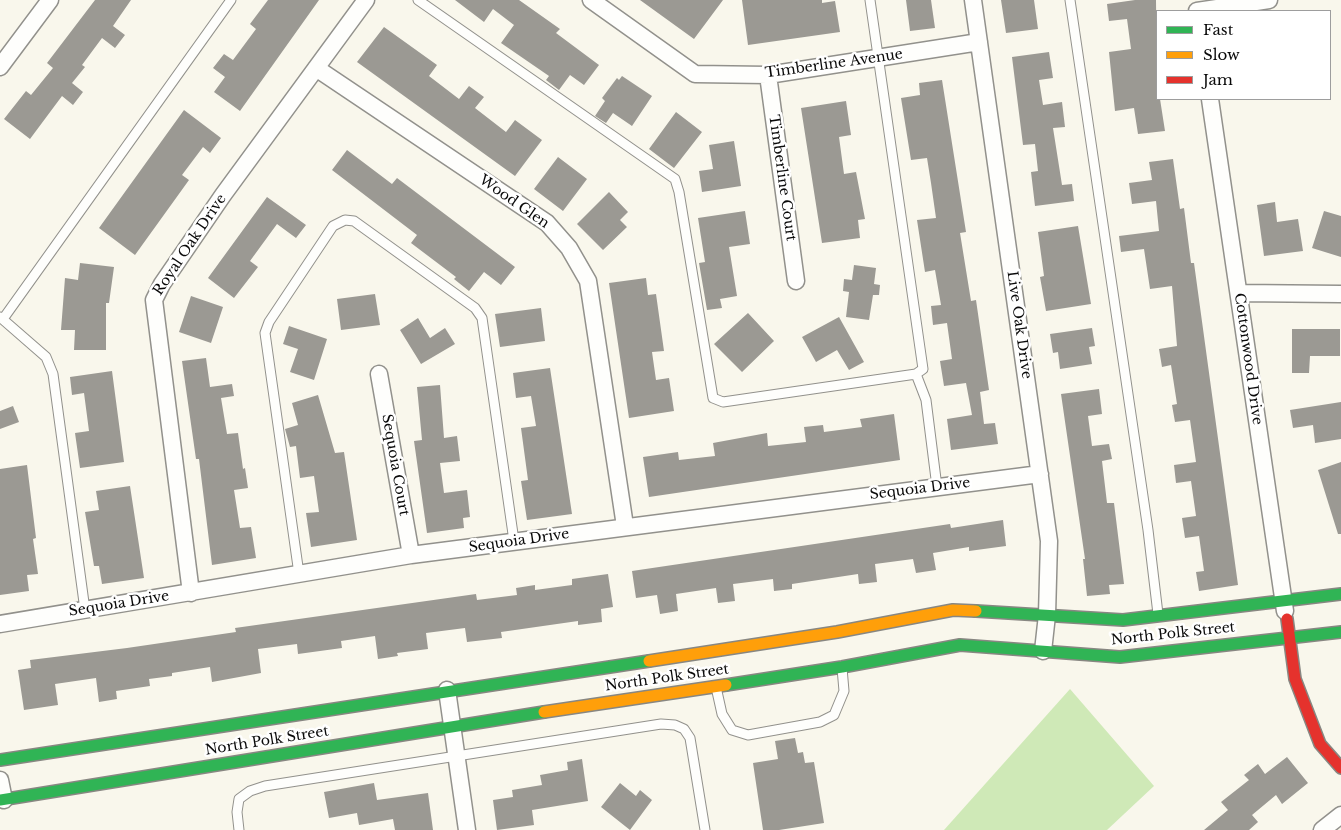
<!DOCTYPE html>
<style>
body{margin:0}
#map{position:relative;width:1341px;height:830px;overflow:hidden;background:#f9f7ec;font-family:"Libre Baskerville",serif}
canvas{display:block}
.legend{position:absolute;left:1156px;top:10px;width:175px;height:90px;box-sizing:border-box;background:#fff;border:1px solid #9d9d9d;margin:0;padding:6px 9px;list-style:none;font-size:15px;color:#0a0a0a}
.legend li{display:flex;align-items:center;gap:10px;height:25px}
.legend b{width:25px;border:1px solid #9d9d9d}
</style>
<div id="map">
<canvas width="1341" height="830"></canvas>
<ul class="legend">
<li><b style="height:6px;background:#30b455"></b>Fast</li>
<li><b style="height:6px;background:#ff9f0a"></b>Slow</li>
<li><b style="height:6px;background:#e5322d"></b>Jam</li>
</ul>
</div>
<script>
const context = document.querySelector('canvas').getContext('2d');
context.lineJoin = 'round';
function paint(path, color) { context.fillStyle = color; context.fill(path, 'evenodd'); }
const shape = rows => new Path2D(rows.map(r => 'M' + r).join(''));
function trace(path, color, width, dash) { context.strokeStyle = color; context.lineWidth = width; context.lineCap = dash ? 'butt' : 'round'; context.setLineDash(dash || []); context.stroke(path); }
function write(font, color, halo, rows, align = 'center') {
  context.font = font + ' "Libre Baskerville",serif'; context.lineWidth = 5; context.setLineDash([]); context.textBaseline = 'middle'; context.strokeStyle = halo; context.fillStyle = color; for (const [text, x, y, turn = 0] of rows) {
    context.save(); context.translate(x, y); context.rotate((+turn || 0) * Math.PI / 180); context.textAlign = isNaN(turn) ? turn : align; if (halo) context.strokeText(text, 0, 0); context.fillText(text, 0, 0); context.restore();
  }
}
paint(shape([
 [1070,689,1154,786,1107,830,944,830]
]), '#cfe9b7');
paint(shape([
 [95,0,131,0,113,26,125,35,115,48,102,38,82,65,85,67,72,83,83,92,73,105,62,96,30,139,4,119,26,91,31,95,53,68,47,63],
 [268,0,319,0,240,111,214,92,225,77,213,68,224,54,233,60,256,29,250,24],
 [455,0,519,0,560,29,556,33,599,65,584,85,570,75,559,90,546,80,549,76,501,43,514,25,493,9,484,22],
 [640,0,723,0,694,39],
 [742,0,822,0,822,3,835,1,840,32,748,45],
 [906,0,931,0,935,28,910,31],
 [1001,0,1034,0,1038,29,1006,33],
 [1135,0,1156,0,1157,99,1160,99,1165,131,1138,134,1134,108,1115,111,1109,52,1131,49,1127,19,1109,21,1107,4],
 [384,27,437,65,429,76,459,99,469,86,484,97,475,108,506,132,515,120,542,140,515,176,357,62],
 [1049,52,1053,78,1039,80,1043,105,1062,102,1065,127,1053,128,1062,185,1072,184,1074,201,1035,206,1031,172,1038,171,1035,144,1023,145,1012,57],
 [622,76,652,96,632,126,613,113,606,123,595,116,605,101,602,98,617,78,619,80],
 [942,80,966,232,960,233,971,301,976,300,989,390,980,392,984,424,995,423,998,444,951,450,947,419,972,415,966,383,944,386,940,361,952,359,947,323,933,325,931,306,941,305,935,270,925,272,917,220,936,218,931,183,927,158,911,160,901,98,920,95,919,83],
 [846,101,851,135,839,137,844,174,856,172,865,219,858,220,860,238,822,243,801,108],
 [184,110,221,138,210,153,203,147,182,175,189,180,135,255,99,228],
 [676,112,702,132,674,168,649,149],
 [734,141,741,186,702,192,699,171,713,169,709,145],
 [347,150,392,184,397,178,515,267,501,285,484,272,469,291,454,279,456,277,411,243,417,235,332,170],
 [558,157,587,179,563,211,534,189],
 [1173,159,1180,209,1184,208,1191,263,1194,263,1238,585,1199,591,1196,572,1204,571,1199,536,1185,538,1182,518,1196,516,1191,481,1176,483,1174,465,1196,462,1190,420,1175,422,1172,405,1177,404,1171,365,1162,367,1159,349,1177,346,1172,286,1150,289,1144,249,1121,252,1119,236,1159,231,1156,201,1132,204,1129,183,1152,180,1149,162],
 [609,192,628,212,620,220,627,227,603,250,577,224],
 [267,197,306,225,296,238,277,224,250,261,258,267,234,298,208,278],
 [1275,202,1277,222,1298,219,1303,251,1264,256,1257,205],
 [745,211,750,244,729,247,737,296,720,299,722,308,707,310,699,263,705,262,698,218],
 [1324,211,1341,216,1341,257,1312,248],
 [1078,226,1091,304,1046,311,1040,277,1044,276,1038,232],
 [80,263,114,267,109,303,106,303,106,350,74,350,75,330,61,330,65,278,78,280],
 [854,265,876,268,874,284,880,285,879,295,873,295,869,320,846,317,849,292,843,291,844,279,852,280],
 [646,278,648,295,656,294,664,351,652,352,656,380,669,378,674,411,629,418,609,283],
 [375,294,380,325,341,330,337,299],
 [191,296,223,307,211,343,179,332],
 [541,308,545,341,500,347,495,314],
 [748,313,774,341,742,372,714,344],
 [839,317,864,362,849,370,837,350,816,362,802,337],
 [418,318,430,338,445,328,455,344,421,364,400,330],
 [289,326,327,339,314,380,290,372,298,349,283,344],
 [1092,328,1095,346,1089,347,1092,364,1060,369,1058,352,1053,353,1050,334],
 [1292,329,1340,329,1340,356,1310,356,1309,373,1292,373],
 [206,358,210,387,232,384,234,396,221,398,227,434,238,433,243,469,245,468,248,488,234,490,240,528,251,527,256,558,212,565,199,459,196,459,182,361],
 [550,368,572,514,527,520,521,481,528,480,521,428,536,426,531,396,516,398,513,373],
 [112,371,124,462,80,468,75,433,89,431,84,393,72,395,70,377],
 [440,385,444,438,457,436,460,461,440,463,444,493,467,490,470,517,463,518,464,528,427,533,414,441,422,440,417,387],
 [1099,389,1102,414,1088,416,1092,446,1109,444,1112,459,1102,461,1107,503,1114,503,1124,584,1109,585,1110,594,1087,596,1083,559,1085,559,1061,394],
 [318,395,335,453,344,452,357,540,311,547,306,513,319,512,314,476,300,478,296,446,290,447,285,429,298,425,292,403],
 [1341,402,1341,439,1315,443,1313,425,1293,428,1290,410],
 [13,406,19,422,0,429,0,411],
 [894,414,900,460,649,497,643,457,678,452,679,460,715,456,713,443,767,433,768,446,806,442,804,427,823,425,824,432,862,427,860,419],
 [1341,462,1341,534,1338,534,1318,470],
 [27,465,36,538,33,539,38,574,27,575,29,591,0,595,0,469],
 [130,486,144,578,102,584,99,566,94,566,85,512,99,510,96,491],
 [1003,520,1006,546,969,551,969,547,933,553,936,570,916,573,913,559,875,564,877,582,859,584,858,574,792,584,792,589,774,591,773,579,733,584,735,601,718,603,716,588,676,594,678,611,660,614,657,595,636,598,632,571,950,524,951,528],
 [608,574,613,607,601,609,602,622,578,625,578,621,501,632,502,638,467,642,465,628,426,633,428,649,397,653,398,656,378,659,375,636,341,641,342,648,298,654,297,644,258,649,261,673,212,682,210,667,172,673,172,676,149,679,150,686,116,691,117,699,99,702,96,678,55,684,58,705,24,710,18,670,31,668,30,660,127,648,236,632,235,628,476,594,477,600,517,595,516,588,535,585,535,590,572,585,572,579],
 [795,738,798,753,803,752,805,763,814,762,824,823,779,830,763,830,753,763,778,759,775,741],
 [1287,757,1308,783,1282,804,1276,795,1252,815,1258,822,1249,830,1204,830,1228,810,1221,802,1249,780,1244,775,1258,764,1265,774],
 [582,759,588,801,532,810,534,825,497,830,493,800,513,797,512,790,542,785,540,775,568,770,567,762],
 [374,783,377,800,428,793,433,830,395,830,393,819,359,825,357,813,329,818,324,792],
 [620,783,636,796,640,790,652,800,630,830,601,807]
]), '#9b9993');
const lane = shape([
 [418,0,675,179,679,192,713,398,723,402,916,374,923,369,870,0],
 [1070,0,1148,530,1158,614],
 [0,317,46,357,53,374,85,610],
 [3,319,231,0],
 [916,374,926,400,937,487],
 [299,574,265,333,269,322,333,226,345,220,354,221,475,308,482,318,514,541],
 [716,687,722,714,732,730,748,735,820,722,834,715,844,691,842,668],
 [239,830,237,812,239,799,250,791,265,786,661,724,675,725,684,729,690,738,705,830]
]);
const street = shape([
 [591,0,695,74,768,75,979,42],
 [973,0,1049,541,1047,615,1043,651],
 [1197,11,1269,0],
 [0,67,50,0],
 [316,68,547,223,569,248,588,281,625,526],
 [768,75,796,281],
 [1210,99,1285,611],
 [1239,293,1341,294],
 [379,374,411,555],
 [191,593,154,300,162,284,223,195,366,0],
 [0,624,411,555,1040,474],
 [447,690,467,830],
 [0,780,4,800],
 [1322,830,1341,815]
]);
const fast = shape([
 [976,611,1123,620,1341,594],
 [726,685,842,667,960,645,1120,657,1341,632],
 [0,760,649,661],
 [0,800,544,712]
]);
const slow = shape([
 [649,661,837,632,953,610,976,611],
 [544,712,726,685]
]);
const jam = shape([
 [1287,619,1295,679,1320,744,1341,768]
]);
trace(lane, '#92918c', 11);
trace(street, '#92918c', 19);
trace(fast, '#888782', 14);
trace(slow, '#888782', 14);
trace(jam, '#888782', 14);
trace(lane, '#fefefc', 9);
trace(street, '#fefefc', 16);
trace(fast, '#30b455', 11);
trace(slow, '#ff9f0a', 11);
trace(jam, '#e5322d', 11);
write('14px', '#0a0a0a', '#fff', [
 ["Timberline Avenue",834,64,-8],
 ["Timberline Court",782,178,82],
 ["Wood Glen",514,202,35],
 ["Royal Oak Drive",190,245,-56],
 ["Live Oak Drive",1019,325,82],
 ["Cottonwood Drive",1248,359,82],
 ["Sequoia Court",395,465,80],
 ["Sequoia Drive",920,489,-7],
 ["Sequoia Drive",519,541,-8],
 ["Sequoia Drive",119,604,-9],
 ["North Polk Street",1173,634,-6],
 ["North Polk Street",667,678,-8],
 ["North Polk Street",267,741,-9]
]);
</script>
